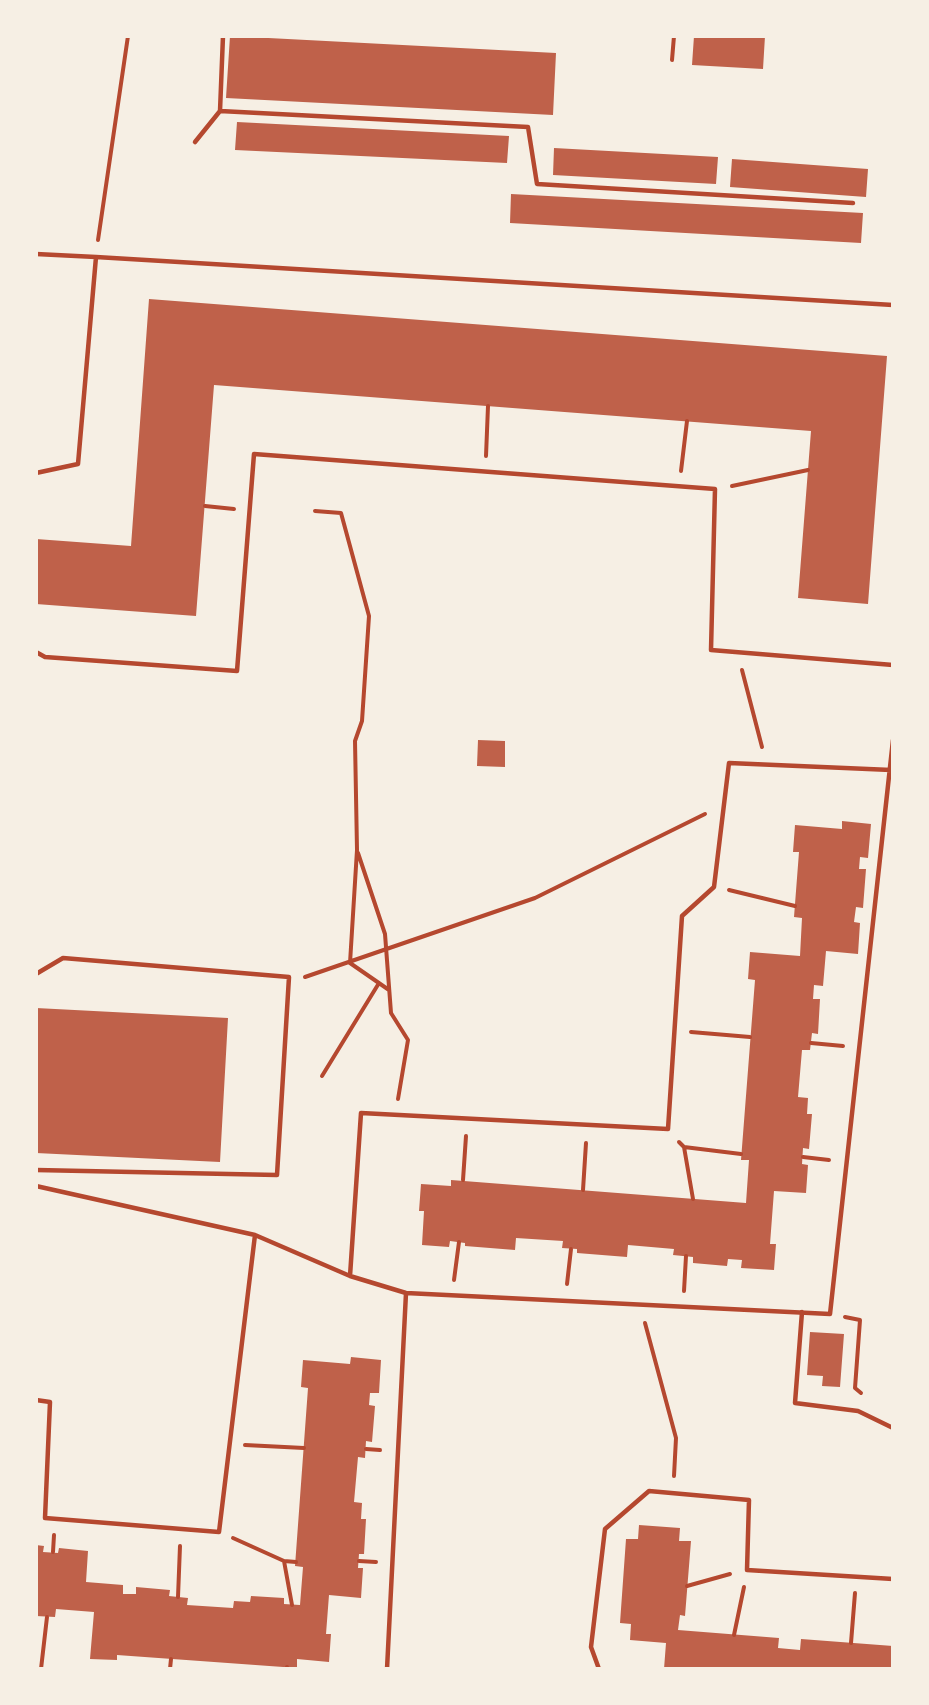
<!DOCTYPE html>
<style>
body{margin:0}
#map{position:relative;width:929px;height:1705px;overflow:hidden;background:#f6efe4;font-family:Lato,sans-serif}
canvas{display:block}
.frame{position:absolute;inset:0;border:38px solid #f6efe4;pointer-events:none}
</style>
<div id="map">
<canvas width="929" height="1705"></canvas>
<div class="frame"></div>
</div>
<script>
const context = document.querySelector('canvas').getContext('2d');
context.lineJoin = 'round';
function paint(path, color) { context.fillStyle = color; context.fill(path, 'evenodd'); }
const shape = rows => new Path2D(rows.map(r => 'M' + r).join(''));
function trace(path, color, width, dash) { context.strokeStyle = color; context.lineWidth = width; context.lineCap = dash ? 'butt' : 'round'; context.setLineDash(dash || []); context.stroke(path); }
paint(shape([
 [230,36,556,53,553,115,226,98],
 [694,36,765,36,763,69,692,65],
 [237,122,509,136,507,163,235,150],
 [554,148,718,157,716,184,553,175],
 [732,159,868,169,866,197,730,187],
 [511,194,863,213,861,243,510,223],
 [149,299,887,356,868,604,798,598,811,431,214,385,196,616,36,604,36,539,131,546],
 [478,740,505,741,505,767,477,766],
 [842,821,871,824,868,858,860,857,859,869,866,869,863,908,856,907,854,922,860,923,858,954,826,951,823,986,814,985,813,999,820,999,818,1034,812,1033,810,1050,802,1050,798,1097,808,1098,807,1114,812,1114,809,1149,803,1148,802,1164,808,1165,806,1193,774,1191,770,1244,776,1244,774,1270,741,1268,742,1260,728,1259,727,1266,693,1263,693,1257,673,1255,674,1249,628,1245,627,1257,577,1253,577,1249,562,1248,563,1241,516,1238,515,1250,465,1246,465,1243,450,1241,449,1247,422,1245,424,1211,419,1211,421,1184,451,1186,451,1180,746,1203,749,1160,741,1160,755,980,748,979,750,952,800,956,802,918,794,917,799,852,793,852,795,825,842,829],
 [36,1008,228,1018,220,1162,36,1153],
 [810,1332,844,1334,840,1387,822,1386,823,1376,807,1375],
 [351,1357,381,1360,379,1393,370,1393,369,1405,375,1406,372,1442,366,1441,365,1458,358,1457,354,1502,362,1503,361,1519,366,1519,364,1554,359,1554,358,1568,363,1568,361,1598,329,1595,326,1634,331,1634,329,1662,297,1659,297,1668,117,1655,117,1660,90,1659,94,1612,56,1609,55,1617,36,1616,36,1545,44,1546,43,1552,58,1553,59,1548,88,1551,86,1582,123,1585,123,1594,136,1594,136,1587,170,1590,169,1596,188,1598,187,1605,233,1608,234,1601,250,1602,251,1596,284,1598,284,1604,300,1605,303,1567,295,1566,308,1388,301,1387,303,1360,350,1364],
 [639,1525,680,1528,679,1541,691,1541,685,1616,680,1615,678,1630,779,1638,778,1648,800,1650,801,1639,893,1646,893,1669,664,1669,666,1643,630,1640,631,1624,620,1623,626,1539,638,1539]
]), '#bf614a');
trace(shape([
 [672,60,674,36],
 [98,240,128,36],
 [486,456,488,406],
 [681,471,687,421],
 [732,486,808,470],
 [205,506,234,509],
 [315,511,341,513,369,616,362,721,355,741,357,850,350,963,389,990],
 [742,670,762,747],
 [358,853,385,934,391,1013,408,1040,398,1099],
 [729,890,795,906],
 [305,977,535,898,705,814],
 [691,1032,750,1037],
 [811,1043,843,1046],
 [322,1076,379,983],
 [679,1142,684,1147,741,1154],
 [684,1147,693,1199],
 [803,1157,829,1160],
 [463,1180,466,1136],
 [583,1190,586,1143],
 [454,1280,459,1242],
 [567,1284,571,1249],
 [684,1291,686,1256],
 [845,1317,860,1320,855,1388,861,1393],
 [645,1323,676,1438,674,1476],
 [245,1445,304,1448],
 [366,1449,380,1450],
 [233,1538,284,1561,296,1562],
 [53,1552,54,1535],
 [284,1561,292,1605],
 [359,1561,376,1562],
 [687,1586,730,1574],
 [178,1597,180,1546],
 [734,1635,744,1587],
 [851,1643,855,1593],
 [41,1669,47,1617],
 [170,1669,171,1659],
 [287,1669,287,1667]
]), '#b5482f', 4);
trace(shape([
 [220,111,223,36],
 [195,142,220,111,528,127,537,184,853,203],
 [36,254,96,257],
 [36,473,78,464,96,257,893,305],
 [36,652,45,657,237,671,254,454,715,489,711,650,893,665],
 [36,974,63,958,289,977,277,1175,36,1170],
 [36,1186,255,1235,350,1276,406,1293,830,1314,893,740],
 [350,1276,361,1113,668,1129,682,916,714,887,729,763,891,770],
 [802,1312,795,1403,858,1411,893,1428],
 [36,1400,50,1402,45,1518,219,1532,255,1235],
 [387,1669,406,1293],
 [599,1669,591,1647,605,1529,649,1491,749,1500,747,1570,893,1579]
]), '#b5482f', 4.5);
</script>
